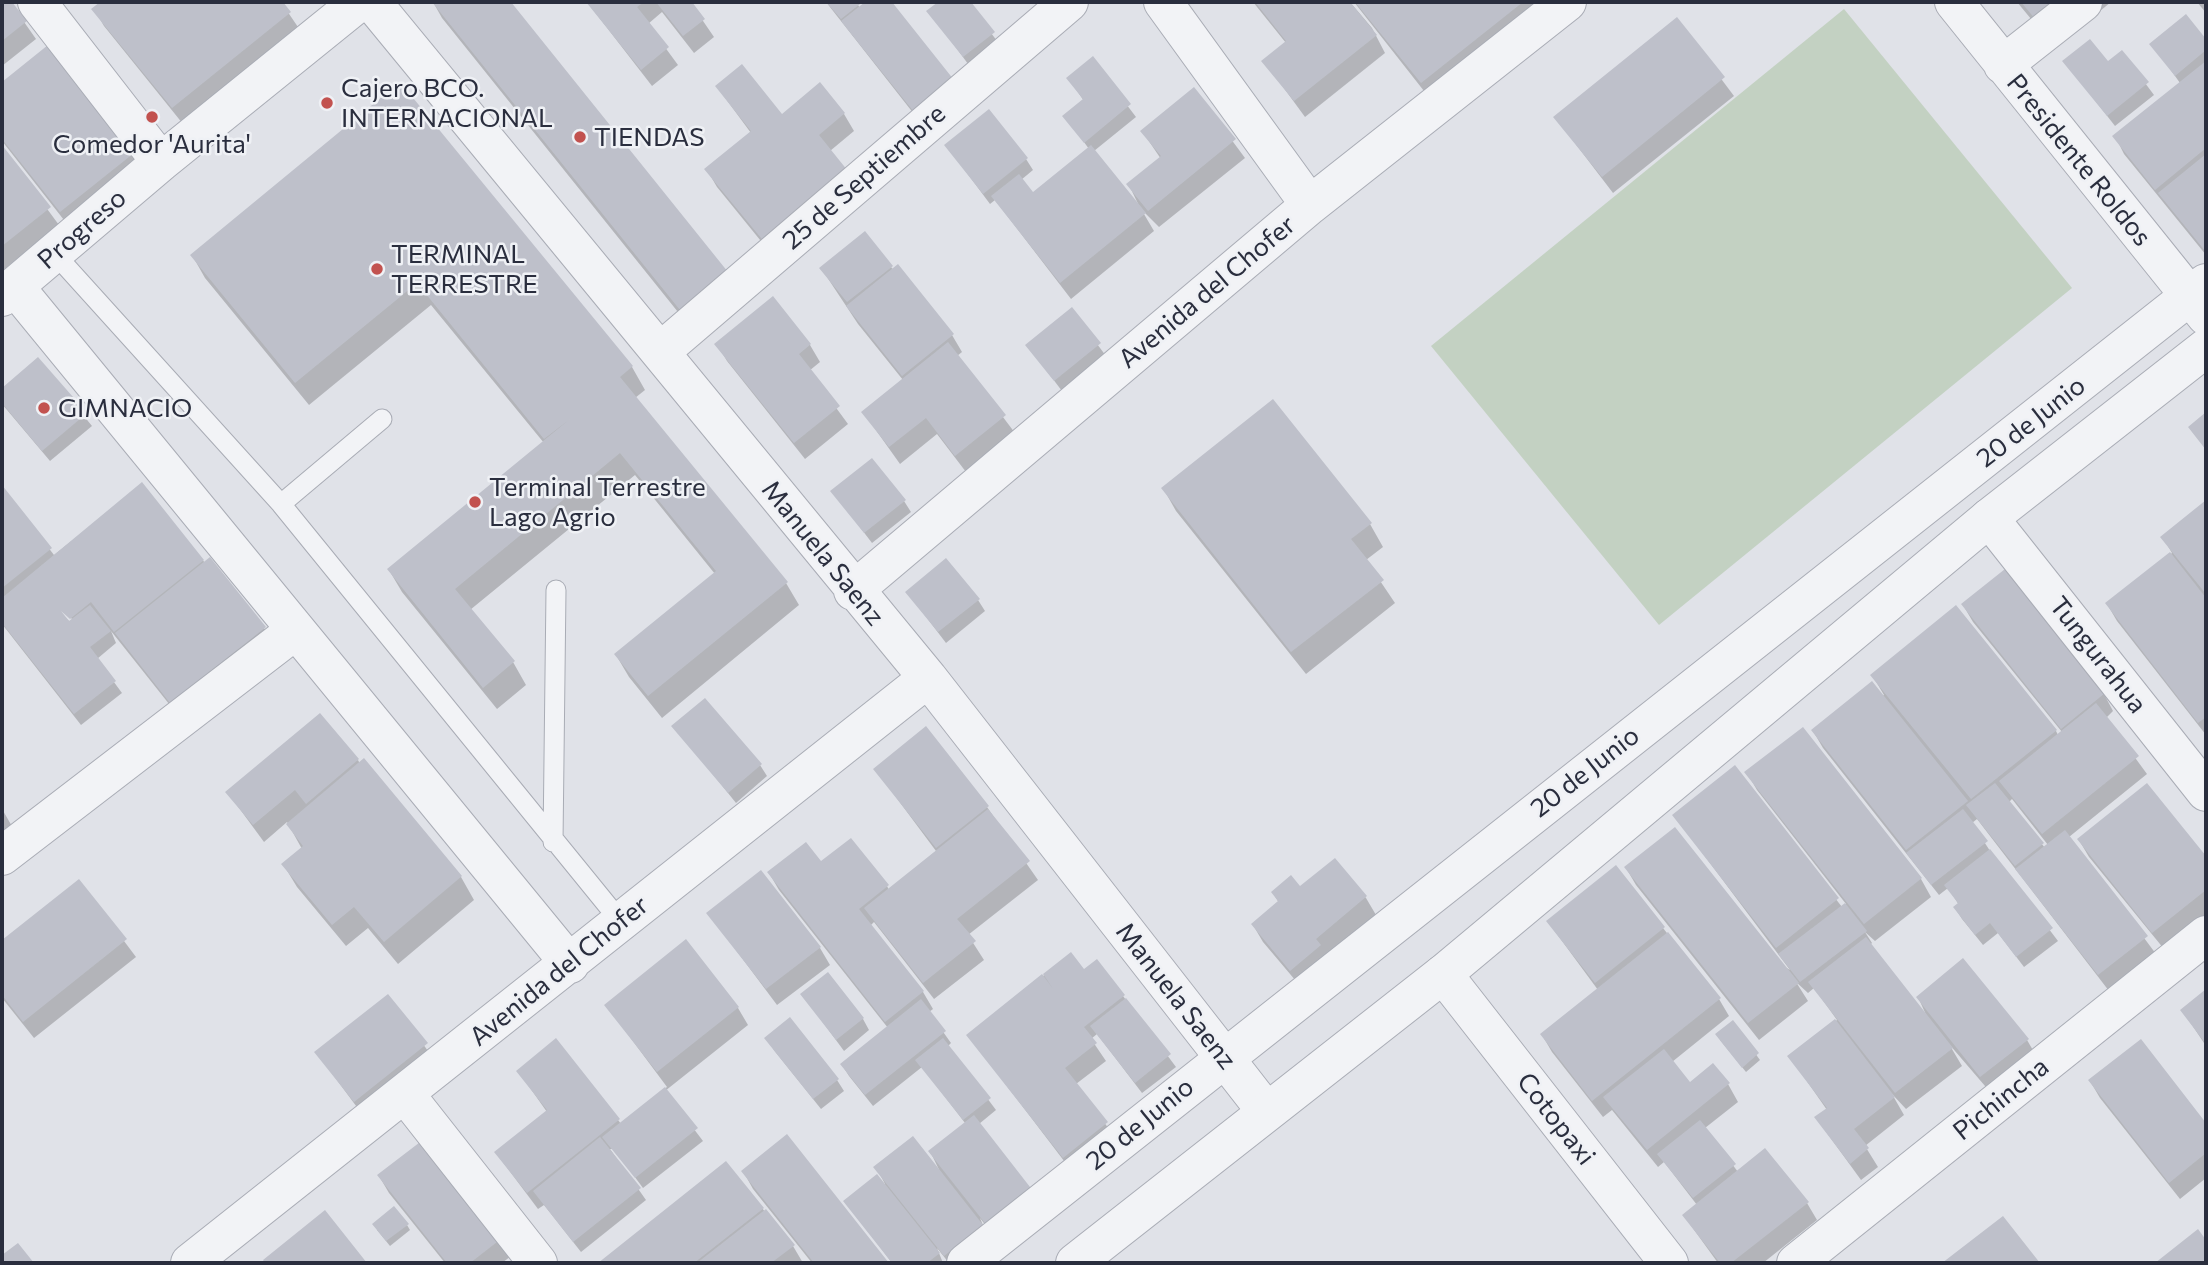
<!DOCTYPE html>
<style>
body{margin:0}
#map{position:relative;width:2208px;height:1265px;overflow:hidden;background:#e0e2e8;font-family:Commissioner,sans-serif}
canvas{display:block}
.frame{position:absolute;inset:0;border:4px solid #2a2e3e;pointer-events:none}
</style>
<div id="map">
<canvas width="2208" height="1265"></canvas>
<div class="frame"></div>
</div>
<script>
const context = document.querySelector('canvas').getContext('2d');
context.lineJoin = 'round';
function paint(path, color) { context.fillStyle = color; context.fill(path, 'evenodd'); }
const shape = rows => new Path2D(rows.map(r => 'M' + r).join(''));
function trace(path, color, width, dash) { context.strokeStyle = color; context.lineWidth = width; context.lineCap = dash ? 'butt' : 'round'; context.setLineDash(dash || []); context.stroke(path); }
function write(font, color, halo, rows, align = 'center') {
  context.font = font + ' Commissioner,sans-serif'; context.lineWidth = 5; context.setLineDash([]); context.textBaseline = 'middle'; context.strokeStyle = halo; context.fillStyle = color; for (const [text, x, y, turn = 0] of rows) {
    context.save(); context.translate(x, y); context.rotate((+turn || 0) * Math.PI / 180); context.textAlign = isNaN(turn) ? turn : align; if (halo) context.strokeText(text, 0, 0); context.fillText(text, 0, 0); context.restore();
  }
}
paint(shape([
 [1844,9,2072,288,1659,625,1431,346]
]), '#c3d1c2');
paint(shape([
 [2,2,10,2,36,39,2,66],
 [103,2,281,2,300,30,183,124,104,26,94,9],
 [433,2,509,2,727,273,694,332,442,18],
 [587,2,690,2,714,37,694,53,662,12,648,24,678,65,652,86],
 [826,2,856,2,860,8,868,2,889,2,953,81,925,128],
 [940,2,968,2,1000,45,971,68,929,11],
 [1253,2,1350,2,1372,28,1385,53,1305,117,1264,61,1286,43],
 [1354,2,1561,2,1435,105],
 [2017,2,2111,2,2055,48],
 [2197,2,2206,2,2206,13],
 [2186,17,2206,42,2206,255,2124,154,2115,136,2180,83,2152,44],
 [1677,20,1734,96,1613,193,1555,117],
 [48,47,133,154,143,171,71,229,2,141,2,84],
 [2122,52,2154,95,2115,126,2065,62,2108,64],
 [1092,59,1136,117,1094,151,1140,208,1129,185,1161,159,1142,131,1194,89,1245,158,1159,227,1141,209,1154,231,1071,299,995,200,990,204,946,145,1026,159,1033,170,1021,180,1033,194,1089,149,1065,116,1084,101,1068,78],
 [400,85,632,367,645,390,635,398,786,583,799,605,662,718,629,677,616,655,715,574,635,475,470,610,513,662,526,685,497,709,402,592,389,570,544,443,431,305,309,405,205,278,192,255],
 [717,87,782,116,844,114,854,131,830,151,782,267,717,187,707,170,751,133],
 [2,148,59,225,2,271],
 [891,267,952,335,962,352,957,356,1015,433,966,472,937,434,900,464,863,412,903,380,858,324,821,268],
 [1071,309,1106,356,1062,391,1027,345],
 [717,344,810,345,820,362,809,371,848,424,805,459,727,361],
 [38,359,92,426,50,461,2,404,2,390],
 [142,485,205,563,264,628,274,645,181,719,111,631,116,643,97,659,122,693,81,725,2,624,2,487,54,555],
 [63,607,77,626,75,627,59,611],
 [1163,488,1370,524,1383,547,1366,560,1395,603,1306,674,1176,511],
 [833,492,904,501,911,512,872,543],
 [2206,502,2206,735,2117,621,2107,604,2172,553,2163,538],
 [907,592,978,600,985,611,946,643],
 [1963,605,2104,694,2113,711,2106,718,2147,774,2069,837,2156,954,2109,991,1977,819,1972,823,1992,854,2058,941,2024,967,1998,933,1983,945,1962,919,1955,908,1959,905,1948,888,1939,895,1823,748,1813,731,1884,695,1872,675,2056,731,2058,735,2062,732,1973,622],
 [2012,799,2048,845,2045,848,2009,802],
 [674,726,760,765,767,776,736,803],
 [1802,729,1921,879,1931,897,1875,941,1865,932,1872,943,1870,945,1927,1017,1918,997,2027,1040,2037,1057,1991,1093,1949,1044,1962,1066,1906,1109,1892,1094,1904,1115,1865,1146,1878,1167,1861,1180,1816,1118,1827,1110,1790,1057,1837,1020,1814,988,1808,993,1796,982,1808,1001,1759,1040,1636,885,1626,868,1790,970,1674,815,1734,768,1842,907,1846,904,1757,790,1747,773],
 [358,760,360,764,363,761,461,877,474,900,398,964,368,928,346,946,297,887,283,864,302,849,287,822,264,842,228,793],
 [875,769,987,807,1038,880,968,935,984,960,934,999,874,922,870,926,923,992,933,1009,929,1012,951,1043,948,1046,996,1110,979,1124,1003,1248,980,1218,988,1237,949,1263,937,1248,943,1263,892,1263,846,1202,885,1184,876,1167,942,1176,930,1151,965,1123,922,1067,873,1106,849,1076,842,1065,888,1028,779,890,769,873,821,863,887,886,889,890,936,851],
 [2147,785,2206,859,2206,915,2164,949,2089,857,2079,840],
 [2,809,13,828,2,838],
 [1334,860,1366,898,1376,915,1301,987,1263,942,1253,925,1279,903,1273,893,1300,888],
 [79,881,136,957,34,1038,2,998,2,942],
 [709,914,820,948,830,965,777,1005],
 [1548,922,1663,928,1719,999,1729,1016,1672,1062,1690,1084,1728,1084,1738,1102,1705,1128,1738,1172,1807,1203,1817,1220,1763,1263,1718,1263,1684,1216,1697,1205,1664,1162,1658,1167,1612,1110,1603,1117,1552,1052,1542,1035,1598,990],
 [1071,954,1084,972,1123,996,1176,1067,1142,1093,1097,1034,1091,1039,1106,1061,1076,1084,1117,1140,1074,1174,968,1035],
 [2206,991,2206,1046,2182,1010],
 [802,994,863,1019,869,1030,844,1051],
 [388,996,436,1062,365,1118,316,1052],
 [606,1005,738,1008,748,1025,665,1091,703,1141,643,1188,614,1149,610,1149,646,1200,581,1252,544,1205,538,1209,496,1153,547,1112,518,1071,618,1120,621,1124,667,1087],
 [1733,1023,1760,1060,1746,1072,1720,1040],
 [2140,1041,2206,1126,2206,1178,2180,1199,2100,1098,2090,1081],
 [773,1049,837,1080,844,1091,821,1109],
 [786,1137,887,1263,812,1263,753,1189,743,1171],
 [427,1138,515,1253,502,1263,445,1263,389,1193,379,1176],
 [726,1164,793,1246,803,1263,600,1263],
 [325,1213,365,1263,266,1263,265,1261],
 [407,1225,410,1230,390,1246,377,1230]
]), '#0003');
paint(shape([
 [2,2,12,2,27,21,2,41],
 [100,2,283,2,291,12,172,108,91,9],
 [432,2,511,2,728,272,680,310],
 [586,2,644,2,637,7,669,47,641,70],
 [656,2,692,2,705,19,683,36],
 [826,2,858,2,860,4,841,19],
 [865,2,892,2,954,80,914,112,841,21],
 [938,2,971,2,995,32,963,57,926,11],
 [1255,2,1350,2,1377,35,1294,101,1261,61,1286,41],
 [1355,2,1523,2,1421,83],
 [2021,2,2071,2,2041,26],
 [2186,14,2206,39,2206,50,2175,76,2149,44],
 [1677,17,1725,77,1602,177,1553,117],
 [2090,39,2108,61,2122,50,2149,82,2107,116,2062,61],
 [48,45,134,153,60,212,2,139,2,82],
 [1093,56,1131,104,1084,143,1062,116,1083,99,1066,78],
 [2206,61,2206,148,2155,190,2112,136],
 [742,64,782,114,820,82,845,113,819,135,856,181,771,250,704,169,751,131,715,86],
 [400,82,633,366,620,377,788,582,648,696,614,654,716,571,620,453,455,589,515,661,483,688,387,569,570,419,544,439,417,283,295,383,190,255],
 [1194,87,1236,139,1148,211,1126,184,1161,156,1140,131],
 [989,109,1028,158,983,194,944,145],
 [2,145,51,207,2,246],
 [1091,145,1146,213,1060,283,991,196,1019,174,1033,192],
 [2206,154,2206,252,2158,193],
 [865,231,893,266,847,302,819,268],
 [898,264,954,334,902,376,846,306],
 [773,296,811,344,799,354,840,406,794,443,714,344],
 [1072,307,1101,343,1054,381,1025,345],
 [948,342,1006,415,955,456,926,418,889,447,861,412],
 [38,357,87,413,42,451,2,403,2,388],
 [1273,399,1372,523,1351,539,1384,580,1291,652,1161,488],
 [2206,412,2206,450,2188,427],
 [872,458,906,500,864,533,830,491],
 [142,482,204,560,114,632,91,602,70,619,61,611,69,621,90,605,111,631,90,647,116,681,74,714,2,623,2,598],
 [2,485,52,548,2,588],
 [2206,500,2206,594,2160,537],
 [2170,552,2206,598,2206,717,2198,723,2105,603],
 [210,557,266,627,170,703,115,633],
 [946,558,980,599,938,632,905,592],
 [2005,569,2105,693,2061,729,1961,604],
 [1956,605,2057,730,1971,799,1870,675],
 [1872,681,1968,801,1906,850,1811,730],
 [705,698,762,764,728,793,671,726],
 [2096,703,2139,756,2042,834,1999,781],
 [320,713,359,759,306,804,295,790,253,825,225,792],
 [926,726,989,806,936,848,873,769],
 [1803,727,1922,878,1864,924,1744,772],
 [364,758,462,876,384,942,354,907,332,925,281,864,303,846,286,824],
 [1735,765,1839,898,1776,948,1672,815],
 [1995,783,2044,843,2015,866,1966,805],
 [2147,783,2206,856,2206,890,2152,933,2077,839],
 [988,809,1030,861,957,919,976,941,923,983,864,908],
 [1963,809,1988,841,1931,885,1906,853],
 [1675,827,1799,983,1748,1023,1624,867],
 [2065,830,2148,936,2098,975,2015,869],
 [851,838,889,885,859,909,924,991,885,1022,767,872,806,842,821,861],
 [1990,849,2053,928,2016,957,1990,923,1975,935,1953,907,1958,903,1944,885],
 [1335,858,1367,896,1316,939,1321,945,1290,971,1251,924,1278,901,1271,892,1291,875,1300,886],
 [1616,865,1665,927,1595,983,1546,921],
 [761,870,821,947,766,989,706,913],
 [79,879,127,939,23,1022,2,995,2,940],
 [1845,903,1867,931,1800,982,1778,954],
 [1668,932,1721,998,1592,1101,1540,1034],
 [1866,937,1953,1048,1895,1093,1808,982],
 [686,939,739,1007,657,1072,604,1005],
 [1071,952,1084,969,1097,959,1125,995,1084,1027,1097,1043,1065,1068,1108,1122,1063,1158,966,1035,1042,974,1054,990,1043,974],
 [1963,958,2029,1039,1980,1077,1916,997],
 [828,972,864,1018,836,1040,800,994],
 [2206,989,2206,1044,2180,1010],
 [388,994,428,1043,354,1102,314,1052],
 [1126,998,1171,1054,1135,1083,1090,1026],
 [921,999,946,1031,865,1095,840,1064],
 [790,1017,839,1079,813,1099,764,1038],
 [1835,1019,1895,1097,1854,1129,1869,1148,1850,1164,1814,1117,1827,1108,1787,1056],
 [1733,1020,1759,1053,1742,1068,1715,1034],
 [556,1038,620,1119,527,1193,494,1152,547,1110,516,1071],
 [943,1038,991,1098,963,1120,915,1060],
 [2141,1039,2206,1123,2206,1153,2169,1183,2088,1080],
 [1664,1049,1690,1082,1713,1063,1730,1083,1647,1150,1603,1097],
 [665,1087,698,1128,635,1178,602,1137],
 [974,1115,1037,1196,992,1232,928,1151],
 [1700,1120,1736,1164,1693,1198,1657,1154],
 [787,1134,889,1263,814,1263,741,1171],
 [428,1136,506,1235,470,1263,447,1263,377,1175],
 [913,1136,983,1225,944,1256,873,1167],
 [600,1137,641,1188,573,1242,533,1191],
 [1765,1148,1809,1202,1731,1263,1720,1263,1682,1215],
 [726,1161,764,1208,694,1263,598,1263],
 [877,1174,940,1253,927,1263,892,1263,843,1201],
 [394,1206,409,1224,386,1241,372,1224],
 [766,1209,795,1245,771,1263,697,1263],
 [325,1210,367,1263,265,1263,263,1260],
 [2003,1216,2040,1263,1942,1263],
 [2198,1229,2206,1240,2206,1263,2155,1263],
 [18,1243,34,1263,2,1263,2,1255]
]), '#bec0ca');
const service = shape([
 [54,253,281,504,621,922],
 [281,504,382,419],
 [553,842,556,590]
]);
const minor = shape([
 [37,2,161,162],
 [372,2,928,678,1266,1111],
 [1163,2,1310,205],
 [1954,2,2206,316],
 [2003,65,2083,2],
 [15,287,570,964],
 [2,297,161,162,359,2],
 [660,352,1069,2],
 [1989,518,2206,792],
 [853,591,1310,205,1567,2],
 [2,856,296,630],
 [1443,974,1669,1263],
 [405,1094,538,1263],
 [190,1263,928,678],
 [1796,1263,2206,935]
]);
const tertiary = shape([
 [966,1263,2206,283],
 [1075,1263,1443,974,1989,518,2206,348]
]);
trace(service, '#a9acb5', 21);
trace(minor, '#a9acb5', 40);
trace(tertiary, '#a9acb5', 40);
trace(service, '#f2f3f6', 19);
trace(minor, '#f2f3f6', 38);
trace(tertiary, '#f2f3f6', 38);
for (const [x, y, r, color] of [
 [327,103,7,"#c2524f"],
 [152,117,7,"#c2524f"],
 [580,137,7,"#c2524f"],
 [377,269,7,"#c2524f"],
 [44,408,7,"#c2524f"],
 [475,502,7,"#c2524f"]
]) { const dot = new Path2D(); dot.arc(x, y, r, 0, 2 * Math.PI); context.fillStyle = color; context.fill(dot); trace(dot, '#eff1f5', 2.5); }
write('26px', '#2a2e3e', '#eff1f5', [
 ["Cajero BCO.",341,88],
 ["INTERNACIONAL",341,118],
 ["TIENDAS",594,137],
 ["Comedor 'Aurita'",152,144,"center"],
 ["TERMINAL",391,254],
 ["TERRESTRE",391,284],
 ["GIMNACIO",58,408],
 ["Terminal Terrestre",489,487],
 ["Lago Agrio",489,517]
], 'left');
write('26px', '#2a2e3e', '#eff1f5', [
 ["Presidente Roldos",2079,160,51],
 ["25 de Septiembre",864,177,-41],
 ["Progreso",82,229,-41],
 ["Avenida del Chofer",1207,292,-40],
 ["20 de Junio",2031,422,-38],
 ["Manuela Saenz",823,553,51],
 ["Tungurahua",2098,655,52],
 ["20 de Junio",1585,772,-38],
 ["Avenida del Chofer",559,971,-39],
 ["Manuela Saenz",1176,996,52],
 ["Pichincha",2001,1099,-39],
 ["Cotopaxi",1556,1119,52],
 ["20 de Junio",1140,1124,-39]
]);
</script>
